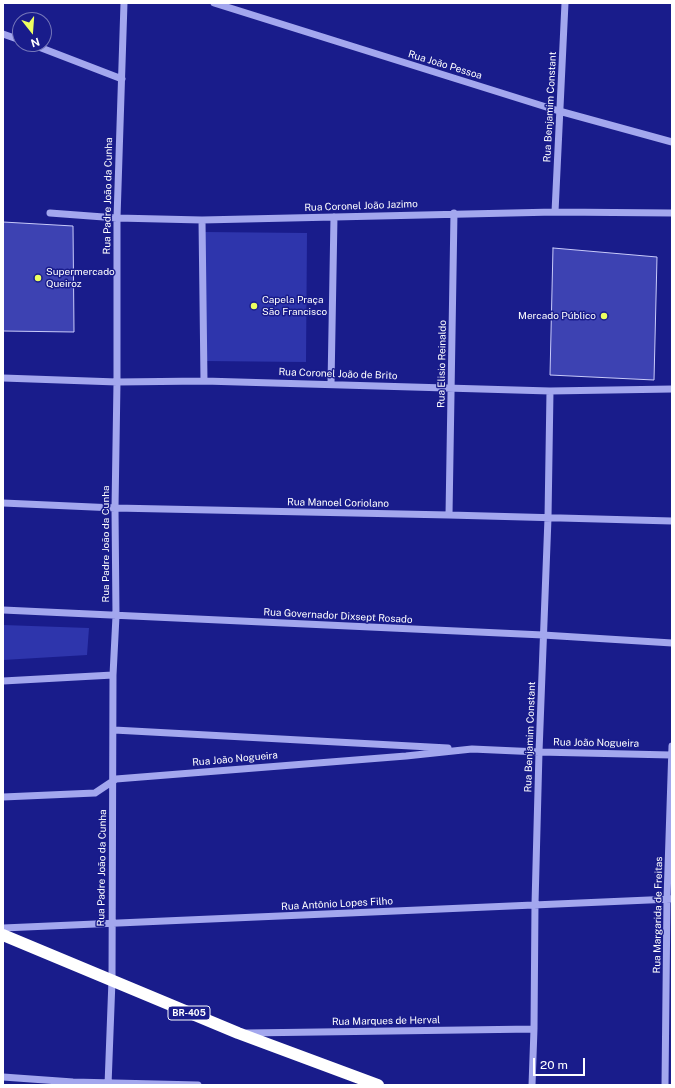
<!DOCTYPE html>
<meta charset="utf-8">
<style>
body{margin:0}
#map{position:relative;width:675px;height:1088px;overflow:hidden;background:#191c8b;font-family:"Public Sans",sans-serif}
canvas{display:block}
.frame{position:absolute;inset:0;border:4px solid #fff;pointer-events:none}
.north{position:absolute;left:12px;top:12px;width:40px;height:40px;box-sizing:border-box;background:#191c8b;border:1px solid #7577b9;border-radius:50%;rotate:163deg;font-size:11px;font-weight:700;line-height:16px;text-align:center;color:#fff}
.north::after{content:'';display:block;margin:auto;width:14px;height:18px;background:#edff60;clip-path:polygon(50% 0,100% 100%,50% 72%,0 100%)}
.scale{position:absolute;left:533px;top:1058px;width:52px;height:18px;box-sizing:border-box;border:2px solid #fff;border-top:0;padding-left:5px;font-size:12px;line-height:14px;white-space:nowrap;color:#fff;-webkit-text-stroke:3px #191c8b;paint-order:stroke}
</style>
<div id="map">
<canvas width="675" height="1088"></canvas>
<div class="frame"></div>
<div class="north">N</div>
<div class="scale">20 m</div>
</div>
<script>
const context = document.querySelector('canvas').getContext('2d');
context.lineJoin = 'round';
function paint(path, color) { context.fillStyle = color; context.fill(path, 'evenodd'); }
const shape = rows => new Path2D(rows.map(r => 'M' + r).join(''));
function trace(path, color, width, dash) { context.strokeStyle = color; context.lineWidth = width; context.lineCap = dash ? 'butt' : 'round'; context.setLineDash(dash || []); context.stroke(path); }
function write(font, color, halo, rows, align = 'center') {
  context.font = font + ' "Public Sans",sans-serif'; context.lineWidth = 3; context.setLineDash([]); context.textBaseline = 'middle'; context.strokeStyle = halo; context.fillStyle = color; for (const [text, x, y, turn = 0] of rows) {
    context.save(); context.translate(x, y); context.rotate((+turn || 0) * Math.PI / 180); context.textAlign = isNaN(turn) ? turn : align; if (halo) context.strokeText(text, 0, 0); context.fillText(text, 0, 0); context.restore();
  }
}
paint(shape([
 [205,232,307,233,306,362,204,361],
 [3,625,89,628,87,655,3,660]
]), '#2e35ac');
const building = shape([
 [3,222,73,226,74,332,3,331,3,222],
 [553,248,657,257,654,380,550,375,553,248]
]);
paint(building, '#3d42b2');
trace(building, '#c9cbfa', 1);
trace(shape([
 [214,3,559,111,672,142],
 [3,34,20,40],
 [31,44,122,79],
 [555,212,565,3],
 [50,213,117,218,202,220,555,212,672,213],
 [202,220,204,381],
 [3,378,117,382,204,381,550,391,672,389],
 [331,384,334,217],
 [3,503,115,508,449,515,672,521],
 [449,515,454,213],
 [3,610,543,635,672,643],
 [3,681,113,675],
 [114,730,448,748],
 [3,797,95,793,116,779,406,756,472,749,539,752,671,755],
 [3,928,672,899],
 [247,1033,534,1029],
 [3,1077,73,1082,198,1085],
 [108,1085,112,980,113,675,116,616,115,508,117,382,117,218,124,3],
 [532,1085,534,1029,535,904,539,752,548,518,550,391],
 [665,1085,667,899,672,746]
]), '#a3a7ee', 7);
trace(shape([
 [3,935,238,1033,378,1085]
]), '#fff', 12);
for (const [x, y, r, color] of [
 [38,278,4,"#edff60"],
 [254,306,4,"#edff60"],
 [604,316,4,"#edff60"]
]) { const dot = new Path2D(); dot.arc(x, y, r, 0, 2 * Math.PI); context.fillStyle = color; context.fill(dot); trace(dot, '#191c8b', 1.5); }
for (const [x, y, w] of [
 [189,1013,42]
]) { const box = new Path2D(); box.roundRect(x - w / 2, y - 7, w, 14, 3); context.fillStyle = '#191c8b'; context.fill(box); trace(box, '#fff', 1); }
write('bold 9px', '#fff', null, [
 ["BR-405",189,1013]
]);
write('10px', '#fff', '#191c8b', [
 ["Rua João Pessoa",445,65,17],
 ["Rua Benjamim Constant",550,107,-87],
 ["Rua Padre João da Cunha",108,196,-89],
 ["Rua Coronel João Jazimo",361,206,-2],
 ["Rua Elisio Reinaldo",442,364,-89],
 ["Rua Coronel João de Brito",338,374,2],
 ["Rua Manoel Coriolano",338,503,1],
 ["Rua Padre João da Cunha",106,544,-90],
 ["Rua Governador Dixsept Rosado",338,616,3],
 ["Rua Benjamim Constant",530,737,-88],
 ["Rua João Nogueira",596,743,1],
 ["Rua João Nogueira",235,759,-5],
 ["Rua Padre João da Cunha",102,868,-89],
 ["Rua Antônio Lopes Filho",337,904,-3],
 ["Rua Margarida de Freitas",658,915,-89],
 ["Rua Marques de Herval",386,1021,-1]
]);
write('10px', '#fff', '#191c8b', [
 ["Supermercado",46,272],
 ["Queiroz",46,284],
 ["Capela Praça",262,300],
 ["São Francisco",262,312],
 ["Mercado Público",596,316,"right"]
], 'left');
</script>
